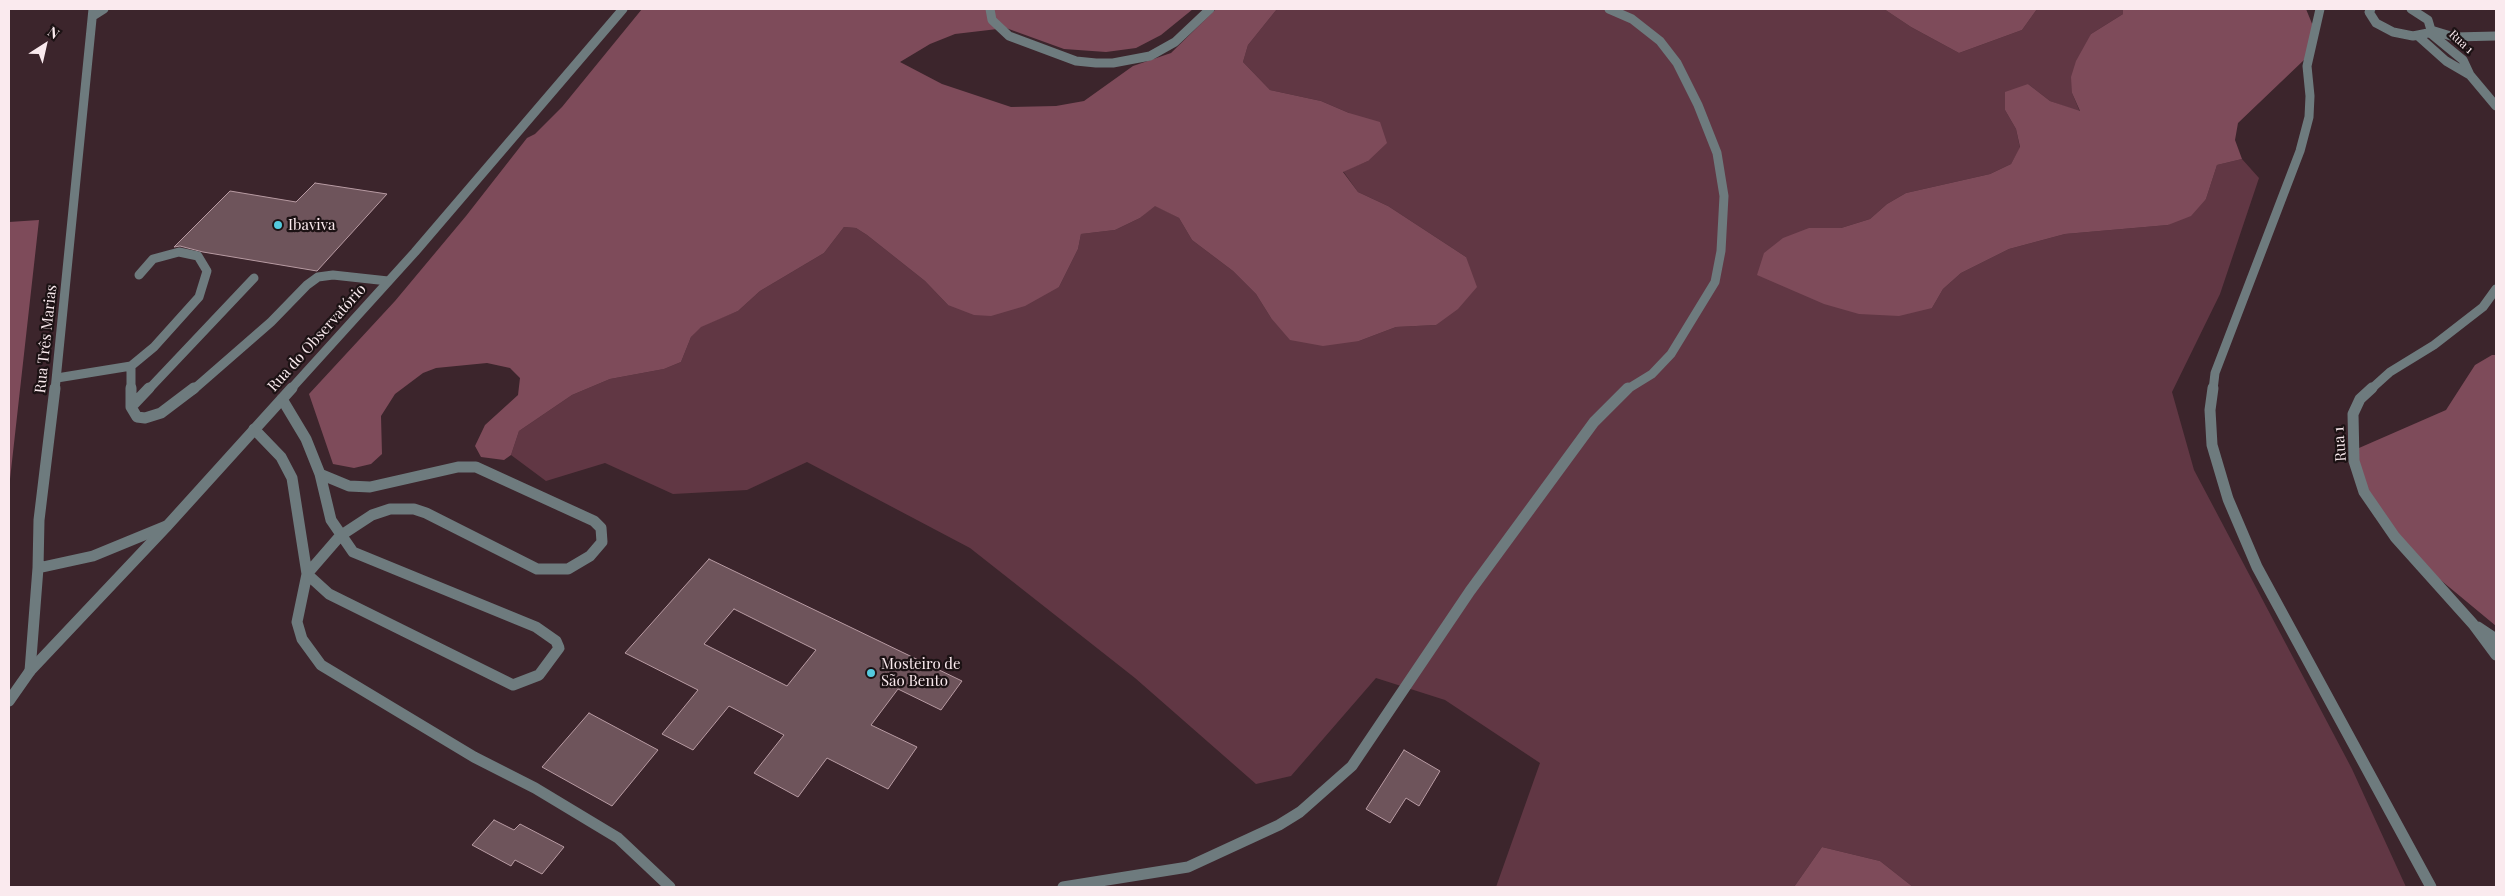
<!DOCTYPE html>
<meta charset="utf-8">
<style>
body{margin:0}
#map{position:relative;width:2505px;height:896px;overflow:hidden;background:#3c252c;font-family:"Playfair Display",serif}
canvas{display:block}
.frame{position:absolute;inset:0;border:10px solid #faeaee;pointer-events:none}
.north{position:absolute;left:20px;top:20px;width:50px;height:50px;-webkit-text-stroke:4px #1c1214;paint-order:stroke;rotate:35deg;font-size:14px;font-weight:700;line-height:20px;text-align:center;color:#faeaee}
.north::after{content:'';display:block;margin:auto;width:18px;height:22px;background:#faeaee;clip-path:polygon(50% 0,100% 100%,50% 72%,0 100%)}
</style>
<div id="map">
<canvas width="2505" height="896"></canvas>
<div class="frame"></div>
<div class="north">N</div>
</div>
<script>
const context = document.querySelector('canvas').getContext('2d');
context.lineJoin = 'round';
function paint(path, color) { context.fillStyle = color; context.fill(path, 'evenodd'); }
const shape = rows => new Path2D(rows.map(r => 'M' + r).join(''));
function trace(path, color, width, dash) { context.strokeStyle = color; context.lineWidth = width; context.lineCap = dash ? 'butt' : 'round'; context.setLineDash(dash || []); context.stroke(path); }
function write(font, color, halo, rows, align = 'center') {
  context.font = font + ' "Playfair Display",serif'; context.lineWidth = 4.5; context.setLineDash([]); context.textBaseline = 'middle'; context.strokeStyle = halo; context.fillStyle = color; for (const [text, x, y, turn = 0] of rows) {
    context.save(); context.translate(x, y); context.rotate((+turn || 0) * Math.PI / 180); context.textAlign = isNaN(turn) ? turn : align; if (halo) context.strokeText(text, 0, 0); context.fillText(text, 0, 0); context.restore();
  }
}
paint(shape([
 [1277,9,1884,9,1911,27,1959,53,2022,30,2037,9,2123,9,2123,14,2091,34,2072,93,2080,112,2050,101,2028,84,2005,110,2016,129,2020,148,2011,164,1990,174,1906,193,1887,204,1870,219,1841,228,1809,228,1932,308,1943,289,1961,273,2009,249,2065,234,2168,225,2206,199,2217,165,2242,159,2259,178,2220,294,2172,392,2194,470,2352,769,2406,887,1913,887,1880,861,1822,847,1794,887,1496,887,1540,763,1445,700,1376,678,1291,776,1256,784,1135,678,970,548,807,462,747,490,673,494,605,463,546,481,511,455,519,431,572,395,610,379,664,369,681,362,691,337,701,326,738,311,760,291,824,253,844,227,856,228,867,235,925,281,948,305,1059,287,1078,249,1081,234,1115,230,1140,218,1155,205,1179,218,1192,240,1233,271,1256,294,1271,318,1359,341,1396,327,1436,325,1466,257,1388,206,1358,192,1343,171,1368,161,1349,113,1321,101,1270,90,1243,62,1248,45]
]), '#613744');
paint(shape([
 [642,9,1193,9,1161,35,1136,48,1106,52,1064,49,1006,28,955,34,930,44,900,62,942,84,1011,107,1056,106,1084,101,1133,66,1171,53,1216,9,1277,9,1248,45,1243,62,1270,90,1321,101,1349,113,1380,122,1387,143,1368,161,1343,172,1358,192,1388,206,1466,257,1477,287,1458,309,1436,325,1396,327,1359,341,1323,346,1290,340,1271,318,1256,294,1233,271,1192,240,1179,218,1155,206,1140,218,1115,230,1081,234,1078,249,1059,287,1025,306,991,316,974,315,948,305,925,281,867,235,856,228,844,227,824,253,760,291,738,311,701,327,691,337,681,362,664,369,610,379,572,395,519,431,511,455,504,460,481,457,475,446,485,425,518,395,520,378,510,368,487,363,436,368,423,373,395,394,381,416,382,454,371,464,354,468,333,464,309,394,395,301,466,216,527,138,535,134,562,107],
 [1884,9,2037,9,2022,30,1959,53,1911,27],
 [2123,9,2306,9,2315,31,2312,47,2304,60,2238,123,2235,140,2242,159,2217,165,2206,199,2191,216,2168,225,2065,234,2009,249,1961,273,1943,289,1932,308,1899,316,1859,314,1824,304,1757,275,1764,253,1783,238,1809,228,1841,228,1870,219,1887,204,1906,193,1990,174,2011,164,2020,147,2016,129,2005,110,2005,92,2028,84,2050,101,2080,111,2072,93,2071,77,2076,61,2091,34,2123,14],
 [39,220,9,488,9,222],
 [2492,355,2496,355,2496,626,2408,553,2358,480,2359,448,2446,410,2475,365],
 [1822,847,1880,861,1913,887,1794,887]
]), '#7e4b5a');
const building = shape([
 [315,183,387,194,317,271,203,252,180,246,174,247,230,191,296,202,315,183],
 [709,559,962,681,941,710,898,689,871,725,917,747,888,789,827,758,798,797,754,773,784,735,729,706,693,750,662,734,698,690,625,653,709,559],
 [734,609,816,650,787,686,704,644,734,609],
 [589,713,658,750,612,806,542,767,589,713],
 [1404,750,1440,771,1419,806,1406,798,1390,823,1366,809,1404,750],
 [494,820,514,830,520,824,564,847,542,874,515,860,511,866,472,845,494,820]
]);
paint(building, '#6e545b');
trace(building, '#b89ba3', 1);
trace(shape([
 [990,9,992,20,1009,36,1076,61,1096,63,1113,63,1150,56,1175,42,1210,9],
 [1609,9,1632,19,1660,41,1677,63,1698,105,1717,153,1724,196,1721,251,1715,282,1671,354,1652,374,1626,390],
 [131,366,154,347,199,297,207,271,198,256,179,252,153,259,139,275],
 [57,378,131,366,131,390],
 [148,390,254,278],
 [193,390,271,322,307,285,318,277,333,275,388,281]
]), '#6e7b7e', 9);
trace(shape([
 [131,388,131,407,137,417,145,418,161,413,194,388],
 [131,407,149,388],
 [254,429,281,457,292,478,307,574,329,594,513,685,539,675,559,648,556,641,536,627,353,552,331,520,320,474,306,439,282,399],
 [320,474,349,486,370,487,458,467,476,467,594,521,601,528,602,542,590,556,568,569,537,569,426,513,414,509,390,509,372,515,340,536,307,574,297,622,302,639,321,665,474,757,535,788,618,838,670,887],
 [1063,887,1188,867,1279,825,1300,812,1352,766,1470,591,1594,422,1628,388]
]), '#6e7b7e', 11);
trace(shape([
 [2371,9,2369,12,2376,23,2393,32,2413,36,2428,33,2431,30,2428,20,2411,9],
 [93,16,104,9],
 [2431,30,2454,37,2496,36],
 [2429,32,2463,60,2470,75],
 [2418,36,2446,61,2470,75,2496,106],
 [55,390,93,9],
 [2213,390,2215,373,2300,151,2309,117,2310,96,2307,66,2320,9],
 [2370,390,2390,372,2434,345,2483,307,2496,289]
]), '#6e7b7e', 9);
trace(shape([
 [2213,388,2210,410,2212,445,2228,499,2257,567,2431,887],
 [2372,388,2360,399,2353,414,2354,461,2364,492,2395,537,2473,624,2496,655],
 [38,568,93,556,166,526],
 [2478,627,2496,639],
 [30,671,38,568,39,520,55,388]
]), '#6e7b7e', 11);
trace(shape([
 [290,390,415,252,623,9]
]), '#6e7b7e', 9);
trace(shape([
 [9,701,30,671,167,526,292,388]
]), '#6e7b7e', 11);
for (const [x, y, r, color] of [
 [278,225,5,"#54cade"],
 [871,673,5,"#54cade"]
]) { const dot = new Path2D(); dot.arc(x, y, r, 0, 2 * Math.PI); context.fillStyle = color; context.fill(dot); trace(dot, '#1c1214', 2); }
write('12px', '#faeaee', '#1c1214', [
 ["Rua 1",2461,42,43]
]);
write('15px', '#faeaee', '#1c1214', [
 ["Ibaviva",288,225],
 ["Mosteiro de",881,664],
 ["São Bento",881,681]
], 'left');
write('15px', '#faeaee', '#1c1214', [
 ["Rua do Observatório",317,338,-48],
 ["Rua Três Marias",46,339,-84],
 ["Rua 1",2340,444,-94]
]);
</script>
